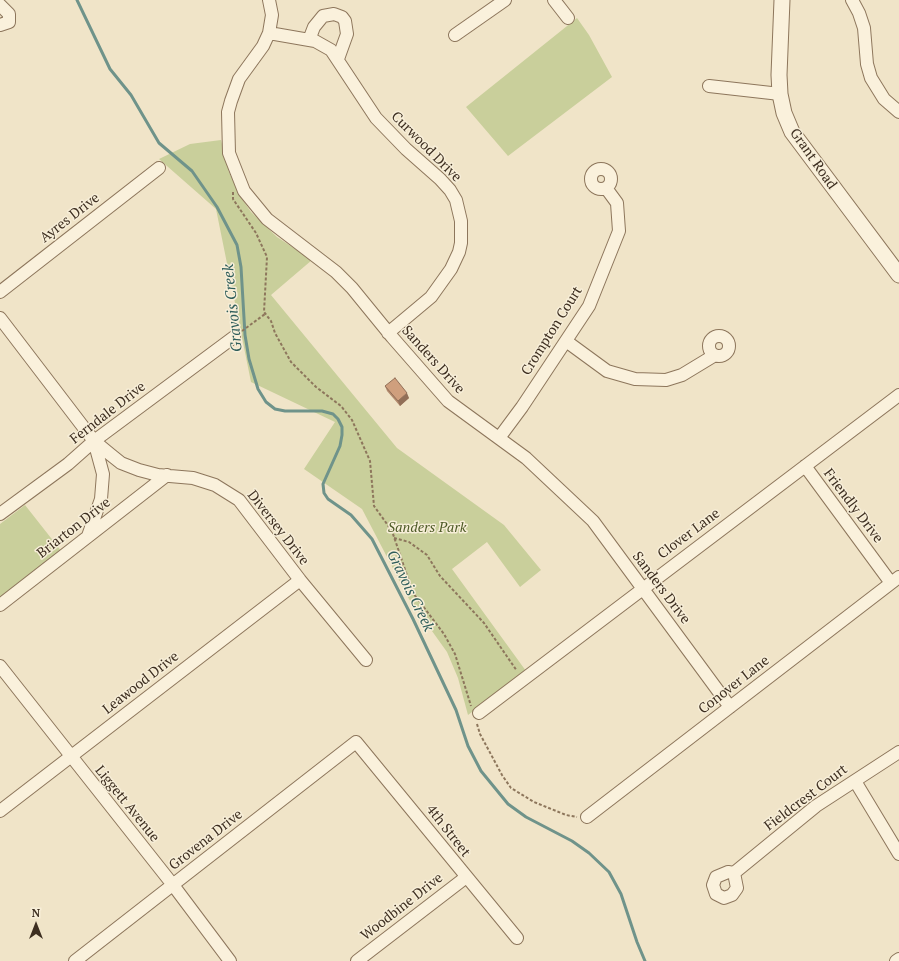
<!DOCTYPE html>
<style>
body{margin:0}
#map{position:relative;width:899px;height:961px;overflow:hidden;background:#f0e4c8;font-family:"PT Serif",serif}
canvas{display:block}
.north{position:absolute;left:16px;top:905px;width:40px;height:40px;-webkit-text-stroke:3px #f7eed8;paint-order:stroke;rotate:0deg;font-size:11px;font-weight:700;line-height:16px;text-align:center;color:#3d2e20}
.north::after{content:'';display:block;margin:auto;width:14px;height:18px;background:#3d2e20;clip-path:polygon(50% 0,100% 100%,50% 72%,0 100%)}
</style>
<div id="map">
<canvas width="899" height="961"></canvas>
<div class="north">N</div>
</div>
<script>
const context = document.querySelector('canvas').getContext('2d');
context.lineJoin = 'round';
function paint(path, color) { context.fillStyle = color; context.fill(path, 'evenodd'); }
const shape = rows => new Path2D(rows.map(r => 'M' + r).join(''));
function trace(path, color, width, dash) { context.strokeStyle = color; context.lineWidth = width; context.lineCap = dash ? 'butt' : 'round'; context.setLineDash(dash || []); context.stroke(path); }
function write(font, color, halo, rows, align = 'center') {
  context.font = font + ' "PT Serif",serif'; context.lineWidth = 3; context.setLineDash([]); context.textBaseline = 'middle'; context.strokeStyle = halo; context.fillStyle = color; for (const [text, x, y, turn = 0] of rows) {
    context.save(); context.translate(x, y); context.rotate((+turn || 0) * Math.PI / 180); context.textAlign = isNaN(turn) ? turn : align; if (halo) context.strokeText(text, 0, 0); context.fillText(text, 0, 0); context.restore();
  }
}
paint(shape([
 [577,18,589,35,612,77,508,156,466,107],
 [221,140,229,172,240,196,251,212,277,237,312,260,271,295,397,448,504,525,541,570,520,587,487,542,452,569,526,671,468,715,458,678,447,652,409,599,362,509,304,469,335,422,251,382,216,209,159,159,190,144],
 [25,505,62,552,0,598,0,524]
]), '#c9cf9b');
trace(shape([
 [77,0,110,69,131,95,159,143,192,171,217,207,237,245,241,267,245,335,249,359,258,389,266,402,275,409,285,411,322,411,333,414,338,419,342,427,342,435,340,446,323,484,324,493,328,499,351,515,372,539,413,619,456,710,468,746,481,771,508,804,526,817,572,841,589,853,609,872,621,894,637,942,645,961]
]), '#6f938a', 3);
const minor = shape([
 [269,0,272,15,269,33,263,46,239,79,231,101,228,112,229,153,244,191,267,219,336,272,352,288,392,337,448,401,526,458,593,521,730,707],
 [554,0,568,18],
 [852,0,859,13,864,28,867,64,871,78,884,99,899,112],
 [0,5,9,14,9,22,0,25],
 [269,33,315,41,331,50,376,118,406,149,440,179,450,190,456,200,461,221,461,243,459,252,451,269,431,297,388,333],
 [455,35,505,0],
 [309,40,314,27,323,16,334,14,342,17,345,21,347,34,338,59],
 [709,86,780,94],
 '591 179a10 10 0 1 1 20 0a10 10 0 1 1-20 0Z',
 [0,292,159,168],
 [0,318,94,441,111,455,121,463,139,470,158,475,193,478,215,485,239,500,300,580,366,660],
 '709 346a10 10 0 1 1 20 0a10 10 0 1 1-20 0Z',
 [566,341,607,371,635,379,666,380,682,375,715,355],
 [499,438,522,407,589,306,619,231,617,203,606,188],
 [805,466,891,583],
 [0,514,68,464,94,441,234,337],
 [88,536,101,499,103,474,94,441],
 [0,605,167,475],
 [0,666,173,885,230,961],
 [479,713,899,395],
 [855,781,899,854],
 [0,811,300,580],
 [587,817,899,577],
 [728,872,734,873,737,888,732,895,724,898,716,894,713,885,716,877,728,872],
 [734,873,816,806,899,752],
 [75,961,356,742,517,938],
 [357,961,465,878],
 [896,961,899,959]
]);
const tertiary = shape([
 [782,0,779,75,780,94,784,113,792,132,899,275]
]);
trace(minor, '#8d765c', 14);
trace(tertiary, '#8d765c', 17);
trace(shape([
 [233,192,233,199,256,233,267,257,264,312,271,321,275,333,291,362,316,387,341,406,352,420,370,461,374,506,392,531,413,593,444,634,455,654,471,706],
 [242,331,265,314],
 [394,538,409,542,427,555,440,576,484,623,517,671],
 [477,724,480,734,502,775,511,788,534,802,566,815,577,817]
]), '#8d765c', 2, [3, 2]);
trace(minor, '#faf1dc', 12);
trace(tertiary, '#faf1dc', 15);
paint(shape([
 [385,386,409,398,400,406,387,391]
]), '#b2896c');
paint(shape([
 [407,393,409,398,400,406,398,401]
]), '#916f58');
const building = shape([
 [395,378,407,393,398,401,385,386,395,378]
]);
paint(building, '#cf9f7d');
trace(building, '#916f58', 1);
write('14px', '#3d2e20', '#f7eed8', [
 ["Curwood Drive",426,147,45],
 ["Grant Road",813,159,55],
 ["Ayres Drive",70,218,-38],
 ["Crompton Court",552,331,-58],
 ["Sanders Drive",433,360,48],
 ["Ferndale Drive",108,413,-38],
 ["Friendly Drive",853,506,53],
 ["Briarton Drive",74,528,-38],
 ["Diversey Drive",278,528,52],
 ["Clover Lane",689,534,-37],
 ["Sanders Drive",661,588,53],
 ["Leawood Drive",141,683,-38],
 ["Conover Lane",734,685,-38],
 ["Fieldcrest Court",806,798,-37],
 ["Liggett Avenue",127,804,51],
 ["4th Street",448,831,52],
 ["Grovena Drive",206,840,-38],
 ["Woodbine Drive",402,907,-38]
]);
write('italic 14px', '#4d5a26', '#f7eed8', [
 ["Sanders Park",427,528]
]);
write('italic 15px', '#2f5d5a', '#f7eed8', [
 ["Gravois Creek",233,308,-96],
 ["Gravois Creek",410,591,64]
]);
</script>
